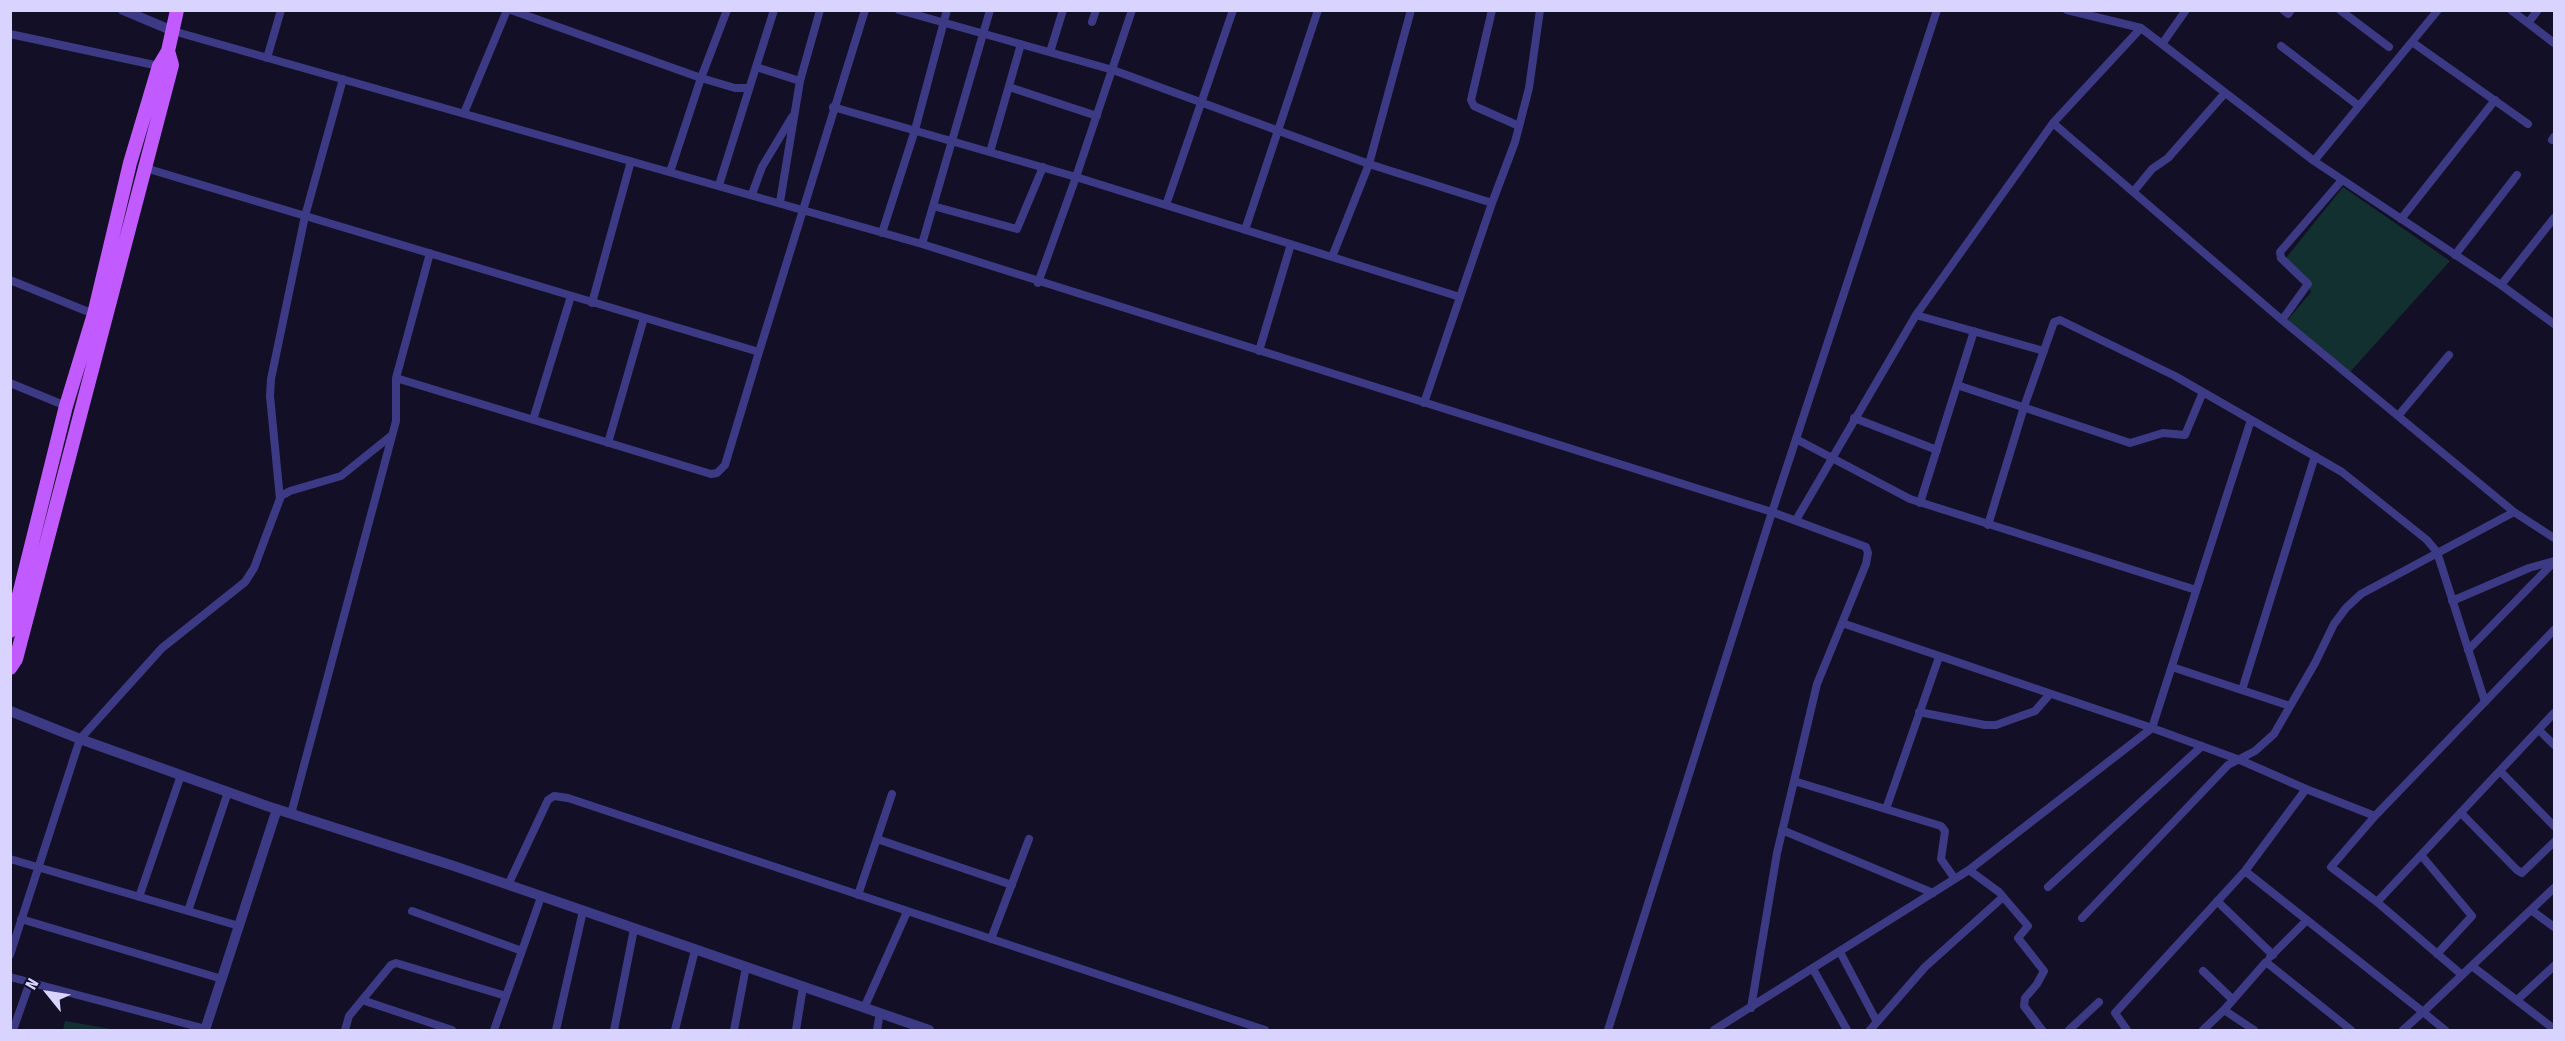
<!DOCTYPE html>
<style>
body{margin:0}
#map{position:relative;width:2565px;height:1041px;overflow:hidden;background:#130f26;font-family:"Fira Sans Condensed",sans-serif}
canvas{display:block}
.frame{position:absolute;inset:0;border:12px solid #d9d4ff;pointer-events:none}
.north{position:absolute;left:18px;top:963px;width:60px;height:60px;-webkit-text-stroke:4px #130f26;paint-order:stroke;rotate:300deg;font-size:16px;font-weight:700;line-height:24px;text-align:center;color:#d9d4ff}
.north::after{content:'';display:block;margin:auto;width:21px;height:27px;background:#d9d4ff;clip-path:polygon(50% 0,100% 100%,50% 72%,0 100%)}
</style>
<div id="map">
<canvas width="2565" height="1041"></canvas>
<div class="frame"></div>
<div class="north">N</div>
</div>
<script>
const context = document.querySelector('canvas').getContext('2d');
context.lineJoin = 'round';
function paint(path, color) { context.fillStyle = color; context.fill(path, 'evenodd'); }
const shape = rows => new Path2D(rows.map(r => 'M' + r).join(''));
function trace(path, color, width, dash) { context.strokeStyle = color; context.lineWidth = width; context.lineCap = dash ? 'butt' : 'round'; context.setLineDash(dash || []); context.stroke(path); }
paint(shape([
 [2343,187,2450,261,2350,372,2286,322,2311,292,2305,277,2286,258],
 [65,1021,117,1030,63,1030]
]), '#12302f');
trace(shape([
 [511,10,701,78,727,10],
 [774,10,756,67,800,81],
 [899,10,1113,70,1369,164,1492,203,1424,403],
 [1492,10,1471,100,1474,106,1519,126],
 [2067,10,2141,28,2314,161],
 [2283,10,2288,14,2291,10],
 [2340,10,2389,47],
 [2438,10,2314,161,2501,285],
 [2511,10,2554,43],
 [1092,22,1096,10],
 [2528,23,2538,10],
 [173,31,922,244,1772,512,1937,10],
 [10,34,159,66],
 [2412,42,2528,124],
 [2162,44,2186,10],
 [2281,46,2359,106],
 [1050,52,1063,10],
 [267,58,281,10],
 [1009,87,1097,116],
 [833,107,1076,177,1460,297],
 [464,113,507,10],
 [2053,123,2282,320],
 [2552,140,2554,137],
 [990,152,1021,44],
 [142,167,759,352,865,10],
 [670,172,701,78,735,88,749,88],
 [2342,180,2280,252,2281,258,2308,284,2282,320,2514,512],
 [719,185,756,67],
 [2134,191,2152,169,2168,158,2225,93],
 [752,194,762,167,792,117],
 [780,202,800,81,820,10],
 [1492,203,1515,142,1529,88,1540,10],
 [1166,205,1233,10],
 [933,206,1017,229,1043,167],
 [2554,218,2501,285,2554,324],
 [2401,219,2495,100],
 [1245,230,1318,10],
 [882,233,915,130,947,10],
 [922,244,990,10],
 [2455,255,2517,175],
 [1332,257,1369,164,1411,10],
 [10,280,96,315],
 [1038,283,1076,177,1132,10],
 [592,303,631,161],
 [1916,315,2044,351],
 [1259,351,1291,244],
 [396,378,711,474,717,473,725,465,759,352],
 [10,383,66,406],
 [1957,385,2130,443,2163,433,2185,435,2203,392],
 [2398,416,2449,355],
 [1854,418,1937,450],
 [533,420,571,296],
 [1796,439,1910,499,2196,590],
 [608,443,644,318],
 [280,499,270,396,271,379,305,216,343,79],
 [1920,503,1974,331],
 [1796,520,1916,315,2053,123,2141,28],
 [1988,525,2024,407,2054,322,2060,320,2175,376,2342,472,2427,540,2437,552,2485,702],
 [2452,601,2529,568,2554,561],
 [2468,650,2554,562],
 [2172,667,2290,706],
 [2242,690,2315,456],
 [1919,712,1985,725,1996,725,2035,711,2050,694],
 [2539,730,2554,745],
 [2500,771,2554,826],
 [1794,781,1941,826,1945,831,1941,859,1955,879],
 [2306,789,2375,816,2554,630],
 [1886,809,1939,657],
 [2461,813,2517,870,2522,873,2554,842],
 [291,814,396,421,396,378,430,253],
 [2375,816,2331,867,2377,902],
 [1782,830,1933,893],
 [877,839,1012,885],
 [2421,855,2472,916,2437,954],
 [10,859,239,926],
 [1969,870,1999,892,2028,926,2018,938,2044,971,2037,984,2025,998,2024,1006,2042,1030],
 [2245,871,2423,1012,2403,1030],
 [508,885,548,800,554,796,568,798,1265,1030],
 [2048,887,2202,746],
 [858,895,892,794],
 [139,897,181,775],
 [2217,901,2273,955],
 [2531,910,2554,927],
 [188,911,228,792],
 [412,911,522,951],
 [2082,918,2228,765,2255,751,2274,734,2315,663,2334,624,2346,608,2361,594,2514,512,2554,538],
 [21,919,222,979],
 [991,939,1029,839],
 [1840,952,1877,1022],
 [10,955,80,739,162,648,245,582,254,568,281,496,290,491,341,476,392,435],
 [2270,957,2307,920],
 [2472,966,2554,1029],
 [1813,969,1847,1030],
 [2203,971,2233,1000],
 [2462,975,2377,902,2554,713],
 [10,977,206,1029],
 [362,1000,452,1030],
 [2517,1000,2554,966],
 [864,1008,907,912],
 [1751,1008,1777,853,1817,684,1842,623],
 [2224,1010,2266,962,2351,1030],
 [13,1030,30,982],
 [345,1030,349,1016,391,965,396,963,506,996],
 [494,1030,541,897],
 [556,1030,583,911],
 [614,1030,634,929],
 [675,1030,695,950],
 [734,1030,746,967],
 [796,1030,803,987],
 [877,1030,880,1013],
 [1608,1030,1772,512,1866,547,1868,553,1866,564,1842,623,2152,728,2251,420],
 [1714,1030,1969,870,2152,728,2240,760,2306,789,2245,871,2115,1013,2127,1030],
 [1870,1030,1925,967,2003,897],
 [2069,1030,2099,1002],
 [2203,1030,2224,1010,2254,1030],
 [2445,1030,2423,1012,2554,888]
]), '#3d3a85', 8);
trace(shape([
 [123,10,173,31],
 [10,711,80,739,267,806,454,866,929,1030],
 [205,1030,277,809]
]), '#3d3a85', 10);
trace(shape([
 [10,631,66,406,94,314,130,163,159,66,168,51,177,10],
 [10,668,16,659,172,65,168,51]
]), '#c25bff', 14);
</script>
